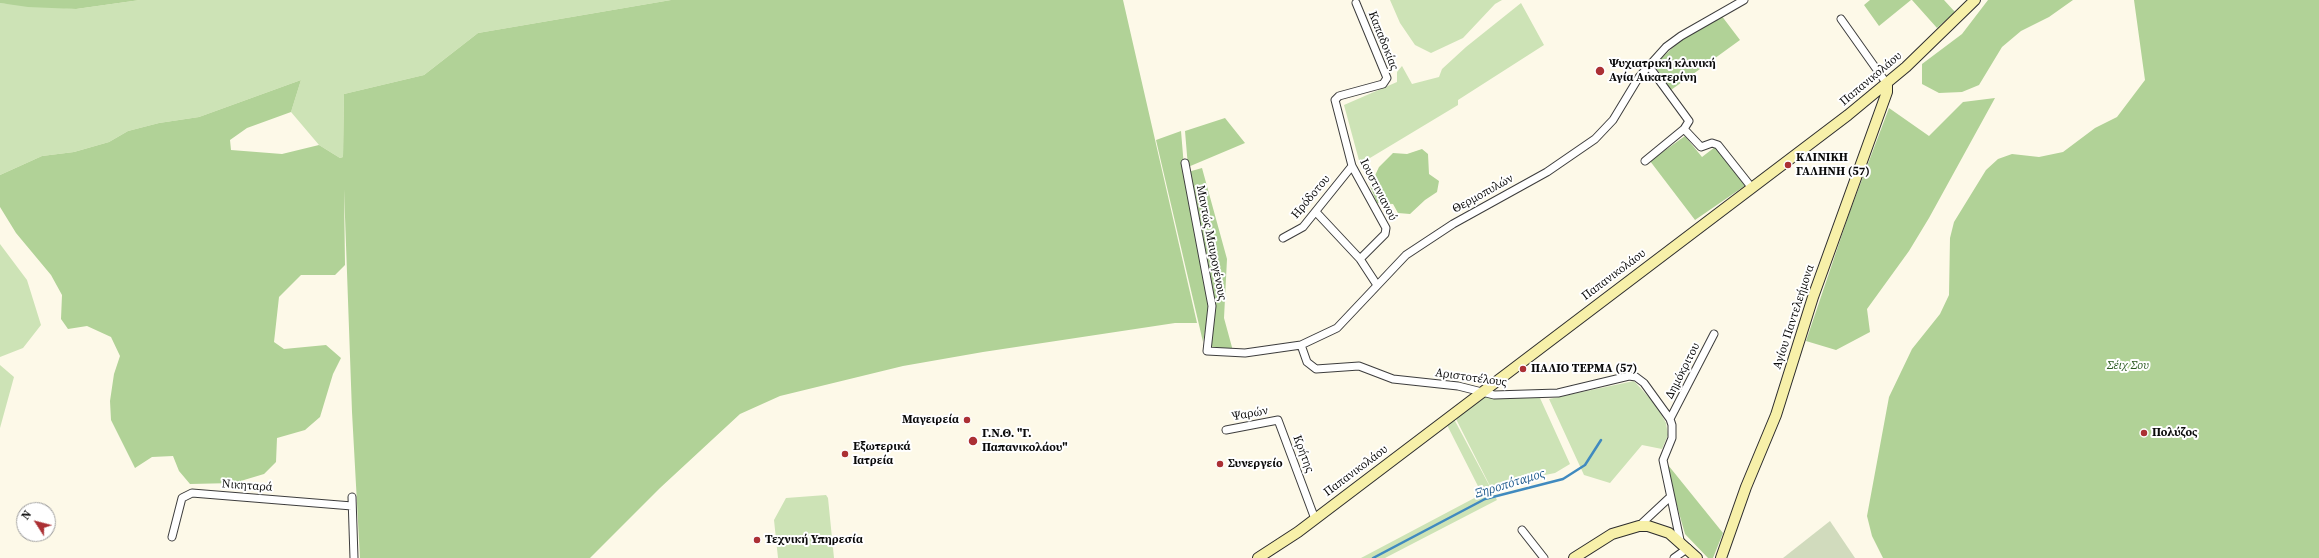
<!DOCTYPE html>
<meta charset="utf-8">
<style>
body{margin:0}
#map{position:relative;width:2319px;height:558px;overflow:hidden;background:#fdf9e8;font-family:"Source Serif 4",serif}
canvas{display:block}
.north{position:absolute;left:16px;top:502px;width:40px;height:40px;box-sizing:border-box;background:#fff;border:1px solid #9d9d9d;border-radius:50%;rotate:306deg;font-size:11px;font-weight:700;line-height:16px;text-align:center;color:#0a0a0a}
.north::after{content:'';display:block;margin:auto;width:14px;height:18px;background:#ab3034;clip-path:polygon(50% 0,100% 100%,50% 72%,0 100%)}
</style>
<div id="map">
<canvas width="2319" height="558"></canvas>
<div class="north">N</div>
</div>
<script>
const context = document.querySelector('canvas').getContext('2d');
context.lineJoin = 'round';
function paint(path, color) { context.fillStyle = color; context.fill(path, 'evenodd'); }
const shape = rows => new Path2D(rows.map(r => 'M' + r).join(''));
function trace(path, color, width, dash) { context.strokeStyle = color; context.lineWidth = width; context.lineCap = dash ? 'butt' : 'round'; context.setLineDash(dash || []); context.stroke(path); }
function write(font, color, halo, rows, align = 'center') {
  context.font = font + ' "Source Serif 4",serif'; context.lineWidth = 4; context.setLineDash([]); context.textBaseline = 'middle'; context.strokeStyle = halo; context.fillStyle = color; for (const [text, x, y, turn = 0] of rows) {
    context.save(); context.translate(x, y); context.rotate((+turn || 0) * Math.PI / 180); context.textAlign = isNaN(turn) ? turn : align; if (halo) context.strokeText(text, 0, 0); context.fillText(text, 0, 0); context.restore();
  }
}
paint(shape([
 [140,0,671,0,478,33,424,75,344,94,343,157,340,158,319,145,291,112,301,80,199,117,159,123,128,131,109,142,74,152,42,156,0,175,0,3,76,9],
 [1390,0,1502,0,1495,4,1463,38,1431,53,1415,45,1400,23],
 [1521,3,1544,45,1458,100,1458,105,1360,164,1344,105,1397,82,1397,72,1402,66,1412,84,1439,77,1442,69,1466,47],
 [0,244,27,280,41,325,23,348,0,357],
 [0,365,14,377,0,428],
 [1634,381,1656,405,1666,423,1668,435,1662,449,1642,445,1610,483,1584,475,1549,399],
 [1485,397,1540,398,1570,464,1555,473,1490,486,1456,419],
 [1454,419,1497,500,1385,558,1361,558,1482,494,1447,425],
 [826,495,828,498,834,558,778,558,774,520,786,498]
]), '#cde3b6');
paint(shape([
 [0,0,140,0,76,9,28,7,0,3],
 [671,0,1123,0,1197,323,1175,323,983,352,903,366,780,396,740,414,660,488,590,558,360,558,352,412,344,189,345,265,335,275,301,275,279,297,274,342,284,349,326,345,341,358,333,374,320,417,305,430,277,438,276,462,264,474,234,483,190,484,179,471,173,456,152,457,135,468,111,420,110,401,114,374,120,356,111,337,87,326,68,329,61,319,62,295,51,275,16,233,0,207,0,175,42,156,74,152,109,142,128,131,159,123,199,117,301,80,291,112,247,128,230,140,231,150,282,154,319,145,340,158,343,157,344,94,424,75,478,33],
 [1870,0,1911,0,1879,26,1864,5],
 [1912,0,1944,0,1955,12,1937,28],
 [1988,0,2073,0,2049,17,2021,31,2002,47,1979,85,1962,92,1939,93,1922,84,1922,64,1962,34],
 [2134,0,2319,0,2319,558,1883,558,1872,536,1867,516,1889,397,1912,349,1940,314,1949,295,1950,238,1954,222,1986,170,1998,159,2012,154,2039,157,2063,152,2095,128,2117,117,2145,80],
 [1721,15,1740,40,1671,90,1654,65,1681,40],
 [1995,98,1929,218,1909,251,1867,309,1870,332,1836,350,1806,341,1849,214,1889,108,1929,136,1963,102],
 [1225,118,1245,143,1188,167,1185,131],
 [1181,131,1184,167,1210,305,1203,342,1156,140],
 [1685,136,1702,157,1715,147,1746,185,1695,220,1650,161],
 [1422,149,1428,154,1429,174,1439,181,1437,192,1425,200,1410,214,1398,213,1393,204,1377,203,1370,186,1379,167,1393,153,1407,154],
 [1202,168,1227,259,1224,318,1233,351,1210,350,1215,306,1188,172],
 [1664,460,1723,533,1713,558,1708,558,1685,534]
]), '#b1d297');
paint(shape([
 [1830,521,1855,558,1783,558]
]), '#d1dbbd');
trace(shape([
 [1373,558,1485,499,1563,479,1585,465,1601,440]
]), '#408abf', 2.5);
const street = shape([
 [1356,3,1387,78,1383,84,1339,96,1335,100,1352,166,1386,228,1385,234,1360,259],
 [1841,19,1887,84],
 [1684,129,1701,147,1712,143,1718,145,1752,188],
 [1645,161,1684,129,1689,121,1648,65],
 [1185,163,1212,306,1207,351,1245,353,1301,345,1337,328,1406,255,1453,224,1547,172,1595,139,1613,120,1639,77,1666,47,1681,36,1744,0],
 [1316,212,1360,259,1377,285],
 [1283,238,1303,227,1352,166],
 [1301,345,1307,362,1316,369,1359,366,1393,379,1458,386,1494,395,1558,393,1629,376,1636,377,1644,383,1670,419,1672,425,1672,438,1663,460,1680,540],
 [1670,419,1714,334],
 [1226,430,1278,420,1315,519],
 [352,497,354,558],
 [1639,526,1669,498],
 [1522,530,1544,558],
 [172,537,182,498,192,493,352,506],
 [1674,558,1688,548]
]);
const secondary = shape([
 [1258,558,1298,532,1848,115,1906,67,1975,0],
 [1574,558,1612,534,1639,526,1648,526,1669,533,1697,558],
 [1721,558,1746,487,1776,415,1813,297,1887,92,1887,84]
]);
trace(street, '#3d3d3d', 9);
trace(secondary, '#2c2c2c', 12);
trace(street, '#fff', 7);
trace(secondary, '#f7f0a9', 10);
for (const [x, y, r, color] of [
 [1600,71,5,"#ab3034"],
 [1788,165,4,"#ab3034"],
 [1523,369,4,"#ab3034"],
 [967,420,4,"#ab3034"],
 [2144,433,4,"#ab3034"],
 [973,441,5,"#ab3034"],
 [845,454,4,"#ab3034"],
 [1220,464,4,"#ab3034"],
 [757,540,4,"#ab3034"]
]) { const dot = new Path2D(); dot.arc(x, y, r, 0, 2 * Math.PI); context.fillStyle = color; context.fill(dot); trace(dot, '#fff', 1.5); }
write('12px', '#0a0a0a', '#fff', [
 ["Καπαδοκίας",1383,41,68],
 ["Παπανικολάου",1871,79,-40],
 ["Ιουστινιανού",1378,190,63],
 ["Θερμοπυλών",1483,194,-29],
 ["Ηρόδοτου",1311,197,-50],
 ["Μαντώς Μαυρογένους",1211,243,79],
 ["Παπανικολάου",1614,275,-37],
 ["Αγίου Παντελεήμονα",1794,317,-72],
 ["Δημόκριτου",1683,371,-63],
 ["Αριστοτέλους",1471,378,8],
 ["Ψαρών",1250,414,-10],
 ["Κρήτης",1303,454,69],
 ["Παπανικολάου",1356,471,-37],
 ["Νικηταρά",247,486,4]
]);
write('bold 12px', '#0a0a0a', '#fff', [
 ["Ψυχιατρική κλινική",1609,64],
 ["Αγία Αικατερίνη",1609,78],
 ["ΚΛΙΝΙΚΗ",1796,158],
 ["ΓΑΛΗΝΗ (57)",1796,172],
 ["ΠΑΛΙΟ ΤΕΡΜΑ (57)",1531,369],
 ["Μαγειρεία",959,420,"right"],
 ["Πολύζος",2152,433],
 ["Γ.Ν.Θ. \"Γ.",982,434],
 ["Παπανικολάου\"",982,448],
 ["Εξωτερικά",853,447],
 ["Ιατρεία",853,461],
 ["Συνεργείο",1228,464],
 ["Τεχνική Υπηρεσία",765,540]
], 'left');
write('italic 12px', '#2c5a22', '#fff', [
 ["Σέιχ Σου",2128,366]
]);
write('italic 13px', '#215c8e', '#fff', [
 ["Ξηροπόταμος",1510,484,-17]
]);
</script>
